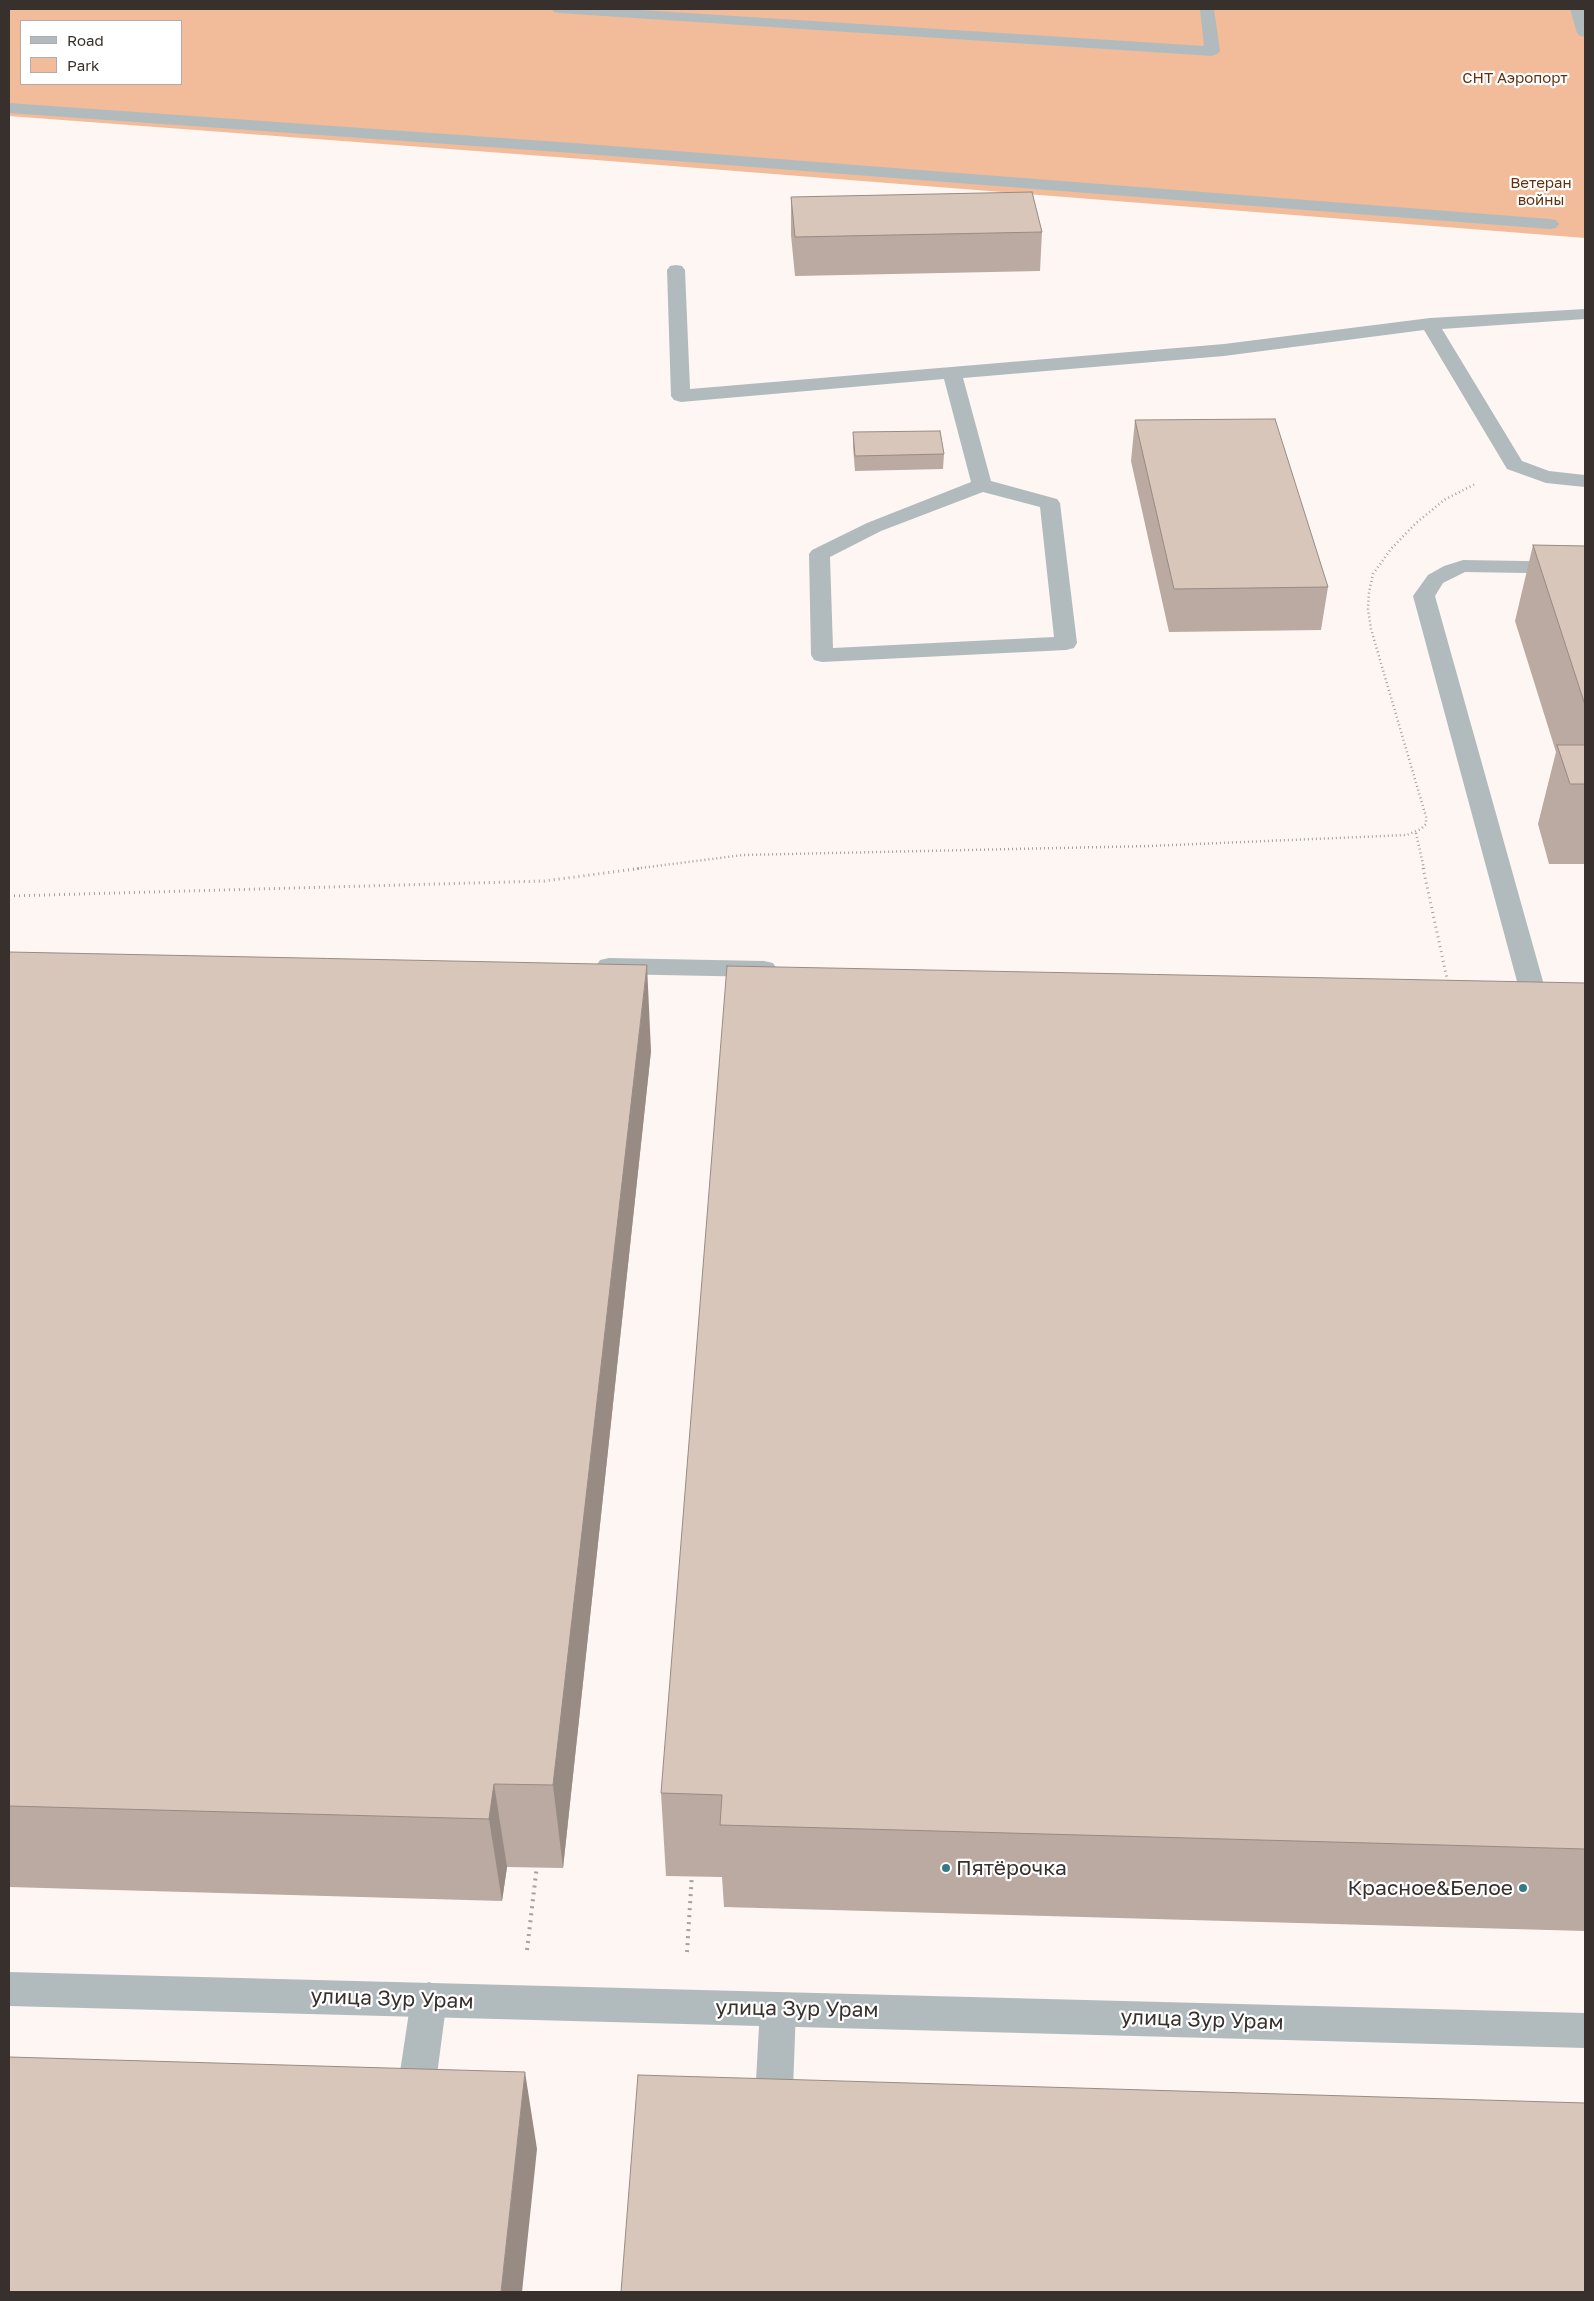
<!DOCTYPE html>
<meta charset="utf-8">
<style>
body{margin:0}
#map{position:relative;width:1594px;height:2301px;overflow:hidden;background:#fef6f2;font-family:"Golos Text",sans-serif}
canvas{display:block}
.frame{position:absolute;inset:0;border:10px solid #37302c;pointer-events:none}
.legend{position:absolute;left:20px;top:20px;width:162px;height:65px;box-sizing:border-box;background:#fff;border:1px solid #afacab;margin:0;padding:6px 9px;list-style:none;font-size:15px;color:#37302c}
.legend li{display:flex;align-items:center;gap:10px;height:25px}
.legend b{width:25px;border:1px solid #afacab}
</style>
<div id="map">
<canvas width="1594" height="2301"></canvas>
<div class="frame"></div>
<ul class="legend">
<li><b style="height:6px;background:#b1bbbd"></b>Road</li>
<li><b style="height:14px;background:#f2bb9a"></b>Park</li>
</ul>
</div>
<script>
const context = document.querySelector('canvas').getContext('2d');
context.lineJoin = 'round';
function paint(path, color) { context.fillStyle = color; context.fill(path, 'evenodd'); }
const shape = rows => new Path2D(rows.map(r => 'M' + r).join(''));
function trace(path, color, width, dash) { context.strokeStyle = color; context.lineWidth = width; context.lineCap = dash ? 'butt' : 'round'; context.setLineDash(dash || []); context.stroke(path); }
function write(font, color, halo, rows, align = 'center') {
  context.font = font + ' "Golos Text",sans-serif'; context.lineWidth = 4.5; context.setLineDash([]); context.textBaseline = 'middle'; context.strokeStyle = halo; context.fillStyle = color; for (const [text, x, y, turn = 0] of rows) {
    context.save(); context.translate(x, y); context.rotate((+turn || 0) * Math.PI / 180); context.textAlign = isNaN(turn) ? turn : align; if (halo) context.strokeText(text, 0, 0); context.fillText(text, 0, 0); context.restore();
  }
}
paint(shape([
 [9,9,1585,9,1585,238,596,160,9,116],
 [21,21,181,21,181,84,21,84]
]), '#f2bb9a');
trace(shape([
 [1416,833,1424,869],
 [633,869,743,855,1150,846,1407,835,1421,829,1426,824,1426,817,1371,629,1368,609,1369,592,1373,574,1391,549,1415,524,1444,500,1475,484]
]), '#a79f9b', 2.5, [1, 3]);
trace(shape([
 [1423,868,1448,983],
 [9,896,544,881,643,868]
]), '#a79f9b', 3, [1, 4]);
trace(shape([
 [527,1950,537,1865],
 [687,1952,692,1874]
]), '#a79f9b', 4, [2, 5]);
paint(shape([
 [552,9,625,9,1204,46,1200,9,1214,9,1220,51,1217,54,1212,56,559,13,554,12,552,9],
 [1570,9,1584,9,1585,37,1580,36,1577,33,1570,9],
 [9,103,573,143,1550,219,1556,220,1559,224,1556,228,1550,229,573,153,9,113,9,103],
 [676,265,682,266,685,270,690,389,1224,344,1430,318,1585,309,1585,319,1442,329,1522,461,1549,471,1585,475,1585,487,1546,483,1507,469,1424,330,1224,356,963,378,991,481,1057,499,1060,503,1077,643,1074,648,1066,650,822,662,814,660,811,655,809,554,812,550,867,523,971,482,944,379,681,402,674,400,671,396,667,270,670,266,676,265],
 [983,492,1040,507,1054,637,833,648,830,557,881,531,983,492],
 [1463,560,1585,562,1585,574,1465,572,1443,583,1435,596,1544,985,1540,991,1531,993,1522,991,1518,985,1413,596,1428,575,1444,566,1463,560],
 [609,958,764,961,773,963,777,969,773,975,764,977,609,974,600,972,596,966,600,960,609,958],
 [429,1982,442,1987,447,1999,433,2105,427,2118,414,2123,401,2118,395,2105,411,1999,416,1987,429,1982],
 [778,1992,791,1997,796,2009,792,2116,786,2129,773,2134,760,2129,754,2116,760,2009,765,1997,778,1992]
]), '#b1bbbd');
paint(shape([
 [9,1972,1585,2013,1585,2048,9,2006,9,1972]
]), '#b1bbbd');
paint(shape([
 [791,197,1042,232,1040,271,795,276,791,235],
 [1135,420,1328,587,1321,630,1169,632,1131,461],
 [853,432,944,454,943,469,855,471,853,447],
 [1533,545,1585,546,1585,867,1585,864,1549,864,1538,824,1556,752,1515,621],
 [9,952,651,1051,563,1868,507,1867,502,1901,9,1887],
 [1585,983,1585,1931,724,1907,722,1877,666,1876,661,1793]
]), '#baaaa1');
paint(shape([
 [647,965,651,1051,563,1868,553,1785],
 [494,1784,507,1867,502,1901,489,1819],
 [525,2072,537,2149,522,2292,501,2292]
]), '#978b83');
const building = shape([
 [1032,192,1042,232,795,237,791,197,1032,192],
 [1275,419,1328,587,1174,589,1135,420,1275,419],
 [940,431,944,454,855,456,853,432,940,431],
 [1533,545,1585,546,1585,705,1533,545],
 [1557,745,1585,745,1585,784,1570,784,1557,745],
 [9,952,647,965,553,1785,494,1784,489,1819,9,1806,9,952],
 [727,966,1585,983,1585,1849,720,1825,722,1795,661,1793,727,966],
 [9,2057,525,2072,501,2292,9,2292,9,2057],
 [638,2075,1585,2103,1585,2292,621,2292,638,2075]
]);
paint(building, '#d8c6bb');
trace(building, '#978b83', 1);
for (const [x, y, r, color] of [
 [946,1868,5,"#347a86"],
 [1523,1888,5,"#347a86"]
]) { const dot = new Path2D(); dot.arc(x, y, r, 0, 2 * Math.PI); context.fillStyle = color; context.fill(dot); trace(dot, '#fff', 2); }
write('15px', '#62320f', '#fff', [
 ["СНТ Аэропорт",1515,78],
 ["Ветеран",1541,183],
 ["войны",1541,200]
]);
write('21px', '#37302c', '#fff', [
 ["Пятёрочка",956,1868],
 ["Красное&Белое",1513,1888,"right"]
], 'left');
write('21px', '#37302c', '#fff', [
 ["улица Зур Урам",392,1999,2],
 ["улица Зур Урам",797,2009,1],
 ["улица Зур Урам",1202,2020,2]
]);
</script>
